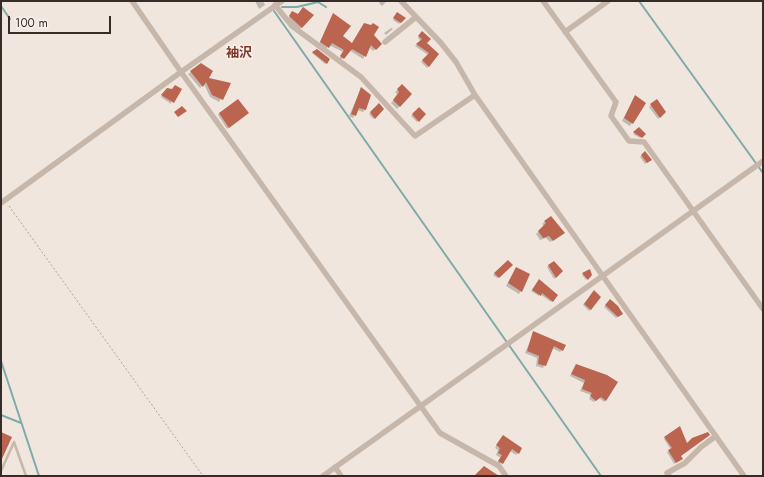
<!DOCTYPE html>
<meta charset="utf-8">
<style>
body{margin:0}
#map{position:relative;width:764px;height:477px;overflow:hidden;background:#f0e6dd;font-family:Jost,sans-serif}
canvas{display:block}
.frame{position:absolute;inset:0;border:2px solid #352c29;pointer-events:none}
.scale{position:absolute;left:8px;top:16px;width:103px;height:18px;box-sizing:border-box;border:2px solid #352c29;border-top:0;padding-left:5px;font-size:12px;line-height:14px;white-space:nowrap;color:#352c29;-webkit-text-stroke:3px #f8f0e9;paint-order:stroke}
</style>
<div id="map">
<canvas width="764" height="477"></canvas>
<div class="frame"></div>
<div class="scale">100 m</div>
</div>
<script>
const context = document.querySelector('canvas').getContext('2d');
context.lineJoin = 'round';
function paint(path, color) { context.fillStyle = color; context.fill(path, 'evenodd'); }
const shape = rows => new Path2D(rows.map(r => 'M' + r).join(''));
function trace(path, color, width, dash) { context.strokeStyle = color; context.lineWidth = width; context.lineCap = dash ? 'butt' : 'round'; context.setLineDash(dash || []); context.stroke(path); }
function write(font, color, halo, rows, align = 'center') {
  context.font = font + ' Jost,"Noto Sans JP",sans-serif'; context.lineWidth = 3; context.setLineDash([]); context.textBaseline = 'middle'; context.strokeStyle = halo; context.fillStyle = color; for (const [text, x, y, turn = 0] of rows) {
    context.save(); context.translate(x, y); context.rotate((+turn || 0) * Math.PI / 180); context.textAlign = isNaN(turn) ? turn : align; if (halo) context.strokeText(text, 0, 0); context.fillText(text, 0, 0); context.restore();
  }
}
paint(shape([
 [255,1,263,1,265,5,259,9],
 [321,1,330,1,321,2],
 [381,1,387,1,382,6,379,3],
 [290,15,313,15,299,30,288,19],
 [396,15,404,18,399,24,393,20],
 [332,16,342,36,352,44,373,35,380,44,373,51,369,47,363,59,349,50,341,60,339,59,343,52,329,45,326,49,319,44],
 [391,28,393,29,386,35,384,33],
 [421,33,426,44,438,54,427,68,421,62,428,55,415,46,421,41,418,38],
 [314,51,316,52,329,60,325,64,312,53],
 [201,65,207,79,230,84,219,102,210,97,204,84,200,88,188,74],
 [402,86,411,94,397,109,391,103,398,95,395,92],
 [361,89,365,110,363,112,357,110,353,118,349,116],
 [166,90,172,90,171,104,161,97],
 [635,96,645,103,630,126,622,121],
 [657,100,665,112,658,119,649,107],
 [379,105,383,109,373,119,369,114],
 [419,108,425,114,417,122,411,116],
 [219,113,246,114,227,129,218,115],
 [639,128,644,134,640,138,633,134],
 [645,153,649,161,645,164,640,157],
 [550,218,564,233,550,242,546,238,540,240,536,234,544,226,542,224],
 [508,261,512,265,497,278,493,275],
 [549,265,562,271,554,279,547,267],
 [516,268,521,291,519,294,506,286],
 [583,274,591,274,586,280,582,275],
 [538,282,552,301,551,302,540,294,539,296,531,291],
 [593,292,591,309,589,311,583,305],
 [610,300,620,315,616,318,604,307],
 [534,332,562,350,560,352,552,348,543,368,536,366,537,358,525,353],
 [576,365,606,400,604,402,599,398,594,402,589,399,591,395,580,391,584,383,570,376],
 [503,436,518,453,516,455,510,451,500,465,497,463,501,458,496,455,498,450,495,448],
 [665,438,680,456,680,460,674,464,667,452,671,450,664,439]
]), '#0003');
trace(shape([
 [639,1,763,173],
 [1,6,10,19],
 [282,7,297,7,318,2,326,7],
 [274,11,601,476],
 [1,361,39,476],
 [1,415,21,423]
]), '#7faaaa', 2);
paint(shape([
 [303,7,314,15,302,28,289,16,292,11,298,14],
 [397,12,406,18,401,23,393,18],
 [333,13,351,26,343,36,352,43,364,23,371,25,373,23,379,27,374,35,382,44,376,50,371,45,366,57,352,49,344,59,340,56,344,50,332,43,329,48,320,42],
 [422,31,431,39,427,43,439,54,429,67,422,60,429,53,416,44,422,39,418,36],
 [317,49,330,59,327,64,312,52],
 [201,63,213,71,209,78,231,83,223,100,212,95,206,82,203,87,190,71],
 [402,84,412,94,400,107,393,100,399,92,397,89],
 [175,85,182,89,174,103,161,95,167,88,172,89],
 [361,87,371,95,366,110,359,108,356,116,351,114],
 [635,95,646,103,633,124,624,118],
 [238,99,249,113,229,128,219,113],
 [657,99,666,112,660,118,650,104],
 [379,103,384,109,375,119,370,112],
 [182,106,187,111,178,117,174,112],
 [419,107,426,114,419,122,412,114],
 [639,127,646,134,642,138,633,132],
 [645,151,652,160,647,163,641,155],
 [551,216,565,233,553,241,549,236,543,238,538,231,546,223,544,221],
 [508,260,513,265,499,278,494,273],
 [554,261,563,271,556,278,548,265],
 [516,267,530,274,522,292,508,283],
 [590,269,592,275,588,280,582,273],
 [539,279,558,295,553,302,542,293,541,296,532,290],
 [594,290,601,297,591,310,584,304],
 [610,299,618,306,623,314,618,317,605,305],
 [533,331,566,345,563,351,554,346,546,366,538,364,539,356,527,351],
 [576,364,607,375,618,382,606,401,601,397,596,401,590,396,592,393,582,389,585,380,571,374],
 [680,426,687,443,692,438,708,432,710,435,681,456,683,459,676,463,668,450,672,448,664,437],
 [1,432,12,437,1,461],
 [503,435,522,448,519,454,512,449,503,464,498,461,502,455,498,453,500,448,496,445],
 [484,466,499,476,474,476]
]), '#bb6450');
trace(shape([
 [9,206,203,476]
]), '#b3a094', 1, [2, 2]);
trace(shape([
 [1,471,14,442,26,476]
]), '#c7b6aa', 2.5);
trace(shape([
 [132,1,181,72,440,433,499,466,506,476],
 [401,1,441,43,456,62,475,95,744,476],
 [543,1,616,102,611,116,629,141,644,142,763,309],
 [275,5,292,26,361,77,415,136,475,95],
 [565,32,608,1],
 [385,42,416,17],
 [1,203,181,72,282,1],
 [335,467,341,476],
 [323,476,763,161],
 [669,476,667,473,685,463,701,447,716,436]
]), '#c7b6aa', 5.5);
write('bold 13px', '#7d3829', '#f8f0e9', [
 ["袖沢",239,54]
]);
</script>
